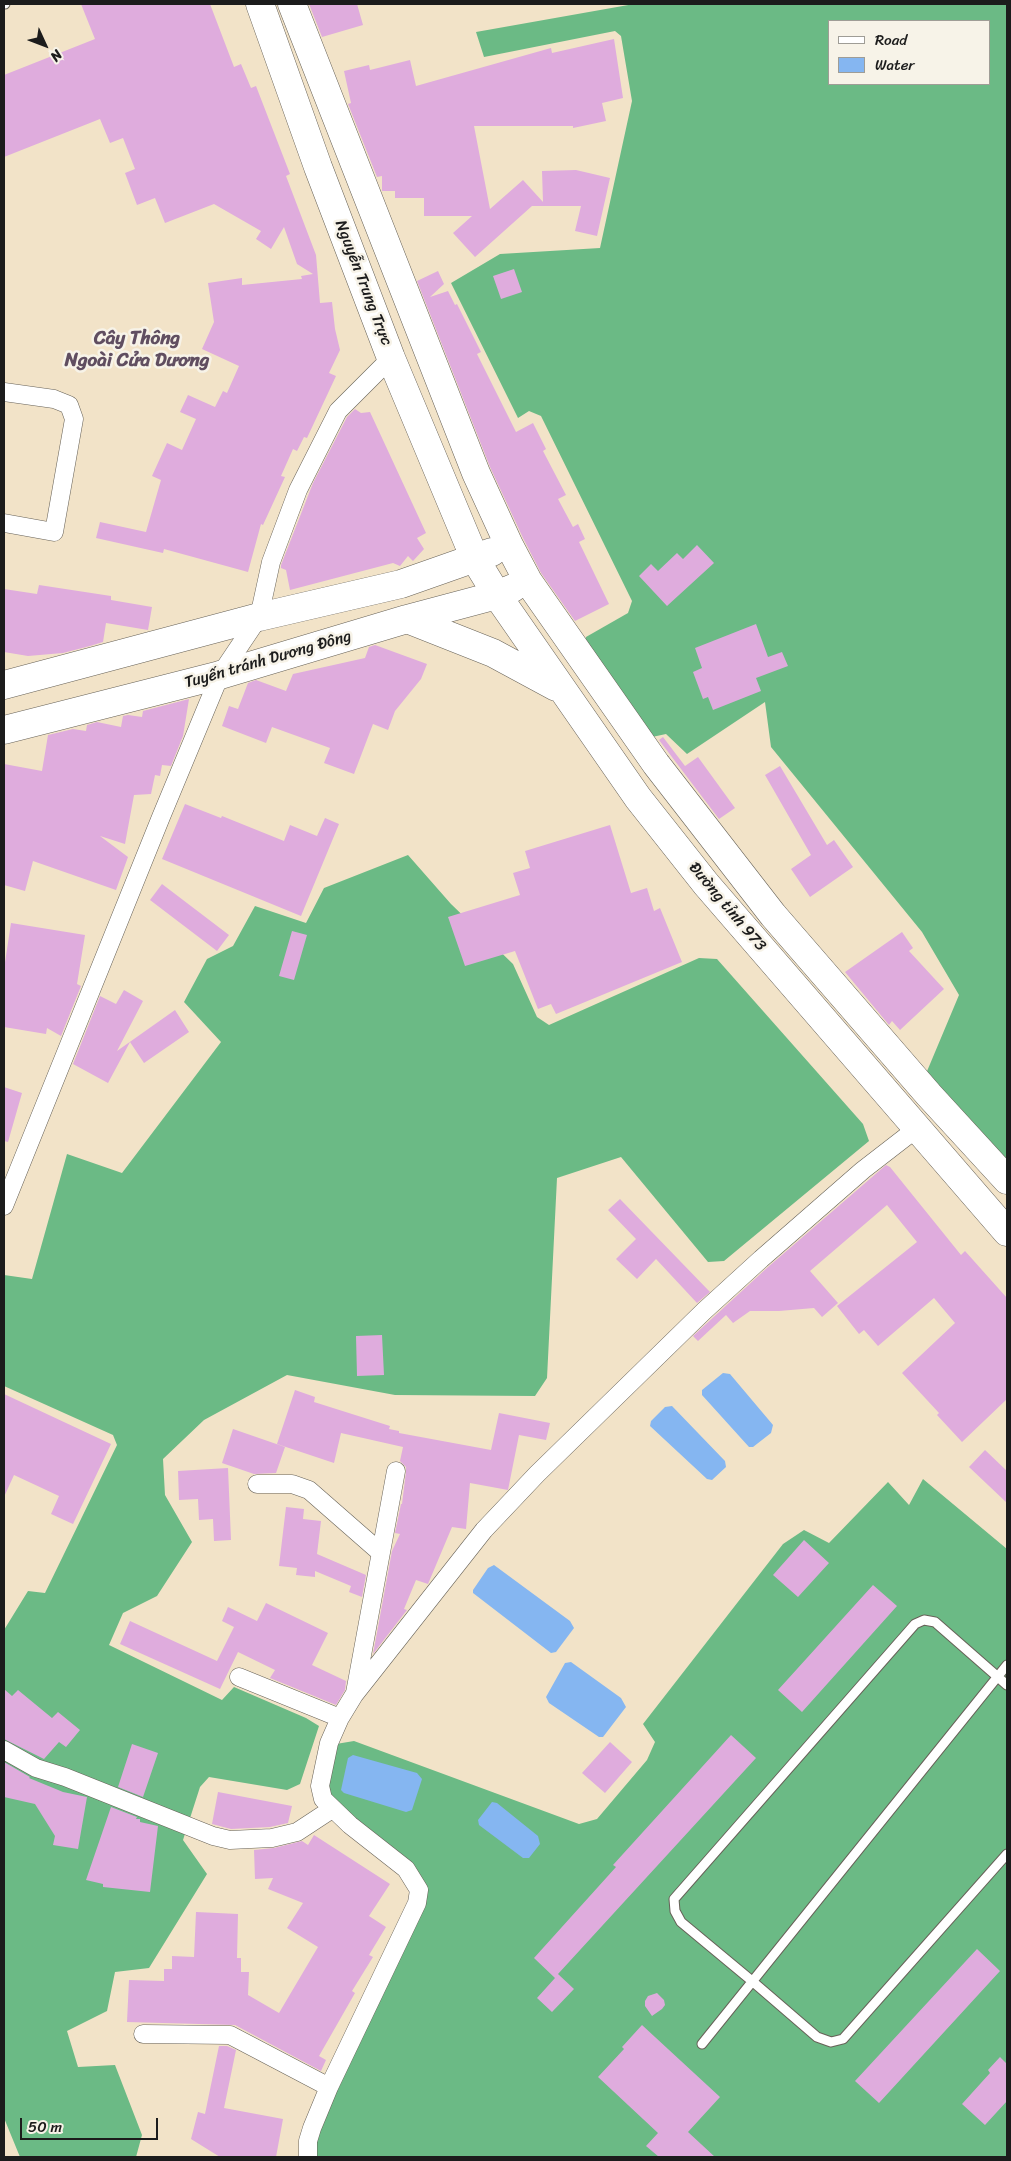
<!DOCTYPE html>
<meta charset="utf-8">
<style>
body{margin:0}
#map{position:relative;width:1011px;height:2161px;overflow:hidden;background:#f2e3c8;font-family:Sriracha,sans-serif}
canvas{display:block}
.frame{position:absolute;inset:0;border:5px solid #1c1c1c;pointer-events:none}
.legend{position:absolute;left:828px;top:20px;width:162px;height:65px;box-sizing:border-box;background:#f7f3e8;border:1px solid #9f9d96;margin:0;padding:6px 9px;list-style:none;font-size:15px;color:#1c1c1c}
.legend li{display:flex;align-items:center;gap:10px;height:25px}
.legend b{width:25px;border:1px solid #9f9d96}
.north{position:absolute;left:20px;top:20px;width:50px;height:50px;-webkit-text-stroke:4px #f7f3e8;paint-order:stroke;rotate:133deg;font-size:14px;font-weight:700;line-height:20px;text-align:center;color:#1c1c1c}
.north::after{content:'';display:block;margin:auto;width:18px;height:22px;background:#1c1c1c;clip-path:polygon(50% 0,100% 100%,50% 72%,0 100%)}
.scale{position:absolute;left:20px;top:2118px;width:138px;height:22px;box-sizing:border-box;border:2px solid #1c1c1c;border-top:0;padding-left:6px;font-size:15px;line-height:18px;white-space:nowrap;color:#1c1c1c;-webkit-text-stroke:4px #f7f3e8;paint-order:stroke}
</style>
<div id="map">
<canvas width="1011" height="2161"></canvas>
<div class="frame"></div>
<ul class="legend">
<li><b style="height:6px;background:#fff"></b>Road</li>
<li><b style="height:14px;background:#85b6f1"></b>Water</li>
</ul>
<div class="north">N</div>
<div class="scale">50 m</div>
</div>
<script>
const context = document.querySelector('canvas').getContext('2d');
context.lineJoin = 'round';
function paint(path, color) { context.fillStyle = color; context.fill(path, 'evenodd'); }
const shape = rows => new Path2D(rows.map(r => 'M' + r).join(''));
function trace(path, color, width, dash) { context.strokeStyle = color; context.lineWidth = width; context.lineCap = dash ? 'butt' : 'round'; context.setLineDash(dash || []); context.stroke(path); }
function write(font, color, halo, rows, align = 'center') {
  context.font = font + ' Sriracha,sans-serif'; context.lineWidth = 5; context.setLineDash([]); context.textBaseline = 'middle'; context.strokeStyle = halo; context.fillStyle = color; for (const [text, x, y, turn = 0] of rows) {
    context.save(); context.translate(x, y); context.rotate((+turn || 0) * Math.PI / 180); context.textAlign = isNaN(turn) ? turn : align; if (halo) context.strokeText(text, 0, 0); context.fillText(text, 0, 0); context.restore();
  }
}
paint(shape([
 [634,4,1007,4,1007,1163,925,1076,959,995,922,932,771,747,765,702,687,754,666,734,652,737,583,646,586,637,628,613,632,601,541,416,529,411,518,418,451,283,500,254,600,248,632,101,621,36,615,31,484,57,476,32],
 [830,21,990,21,990,84,830,84],
 [408,855,451,904,513,964,537,1017,549,1025,699,958,717,959,863,1124,869,1141,724,1261,708,1262,621,1157,557,1178,547,1378,535,1396,395,1395,287,1375,204,1420,163,1459,165,1495,192,1542,157,1596,123,1613,109,1645,222,1700,234,1687,306,1718,319,1726,300,1784,287,1790,209,1777,200,1787,183,1840,207,1874,149,1968,115,1972,107,2011,67,2031,78,2067,115,2065,142,2135,136,2157,20,2157,4,2118,4,1630,28,1591,45,1593,117,1445,113,1435,4,1386,4,1275,32,1279,67,1154,122,1173,221,1042,184,1002,207,959,233,946,255,906,306,923,324,888],
 [923,1479,1007,1549,1007,2157,316,2157,317,2132,425,1901,330,1799,327,1781,336,1744,354,1741,579,1824,597,1819,647,1760,655,1742,643,1724,783,1544,804,1530,829,1543,888,1482,909,1505]
]), '#6bba85');
paint(shape([
 [723,1373,730,1374,773,1425,771,1433,753,1447,749,1447,702,1395,702,1390],
 [672,1406,725,1461,726,1467,712,1480,707,1479,650,1426,651,1421,665,1407],
 [494,1565,570,1621,574,1628,556,1652,551,1653,473,1593,473,1590,488,1568],
 [571,1662,621,1698,626,1707,603,1737,599,1737,549,1703,546,1697,565,1663],
 [353,1755,417,1773,422,1779,412,1810,406,1812,344,1793,341,1790,348,1758],
 [492,1802,497,1803,538,1836,540,1844,529,1858,523,1858,479,1825,478,1820]
]), '#85b6f1');
paint(shape([
 [81,4,210,4,234,67,241,64,251,88,256,86,290,174,286,176,316,255,320,303,332,302,335,329,340,350,329,373,336,376,307,438,304,437,297,451,293,449,281,476,285,477,263,525,261,524,248,572,164,549,163,553,96,538,100,522,146,532,161,480,152,476,167,443,182,450,196,419,180,412,188,395,215,407,223,391,227,393,239,366,202,349,214,322,208,283,242,278,242,285,302,279,301,276,313,274,297,264,284,227,271,249,256,239,261,231,214,204,165,223,155,198,137,205,125,173,135,169,123,138,110,143,100,119,4,157,4,75,95,39],
 [309,4,357,4,363,25,322,37],
 [614,39,623,98,602,103,606,121,573,128,573,126,474,126,490,209,523,180,543,202,542,171,576,170,610,178,597,236,575,231,581,206,532,206,475,257,453,233,472,216,424,216,424,198,395,198,395,191,382,191,382,176,377,177,348,104,351,103,344,71,369,65,370,70,410,60,416,86,551,48,552,53],
 [514,269,522,292,501,299,493,276],
 [438,271,444,284,430,297,448,291,455,305,457,304,481,352,477,354,516,432,533,423,546,449,543,451,566,495,558,499,573,527,578,524,585,539,579,542,609,604,575,621,541,573,523,538,490,467,417,281],
 [355,409,361,413,370,412,426,533,417,538,424,549,413,561,408,556,400,566,393,563,290,590,286,570,281,568,281,565,313,483,347,417],
 [697,545,714,563,667,606,639,576,651,564,658,571,677,553,683,559],
 [39,585,111,596,111,600,152,607,148,630,106,623,103,642,90,646,63,653,28,656,4,652,4,589,37,594],
 [756,624,768,657,782,652,788,666,756,678,761,691,713,710,708,697,703,699,693,672,702,668,695,648],
 [375,645,427,664,421,679,395,711,388,730,373,724,354,774,324,763,330,748,272,727,266,743,222,726,229,706,238,709,248,683,256,680,286,691,293,674,365,658,369,647],
 [189,699,183,736,171,766,162,765,160,776,155,775,151,794,134,795,125,844,100,836,128,857,116,890,33,861,25,891,4,885,4,764,42,771,48,735,73,729,86,731,87,725,97,722,121,727,123,716,128,715,142,717,143,711],
 [663,737,685,766,698,757,735,808,719,819,659,740],
 [780,766,827,845,834,840,853,867,810,897,791,869,811,855,765,775],
 [185,804,221,818,222,816,284,841,290,825,317,836,325,818,339,824,301,916,162,859],
 [610,825,631,893,647,888,654,911,660,908,682,962,556,1014,551,1004,538,1009,515,951,465,966,448,917,520,895,513,873,530,868,525,851],
 [162,884,229,935,217,951,150,900],
 [11,923,85,935,77,984,81,986,61,1036,47,1028,46,1034,4,1027,4,969],
 [292,931,307,935,294,980,279,976],
 [902,932,913,948,909,951,944,989,900,1030,892,1021,889,1025,845,972],
 [124,990,143,1001,117,1051,175,1010,189,1032,144,1063,130,1042,108,1083,73,1064,100,996,116,1004],
 [4,1087,22,1093,8,1142,4,1141],
 [886,1165,890,1167,961,1255,965,1251,1007,1298,1007,1399,962,1442,937,1415,939,1413,902,1373,955,1323,934,1298,878,1346,864,1330,859,1334,837,1306,917,1242,887,1205,810,1271,838,1303,822,1317,814,1308,779,1311,750,1311,733,1323,726,1315,698,1341,693,1336,768,1267],
 [620,1199,710,1292,697,1303,656,1259,637,1279,616,1259,636,1239,608,1210],
 [382,1335,384,1375,357,1376,356,1336],
 [295,1390,315,1397,314,1402,390,1426,389,1429,399,1431,399,1433,491,1450,499,1413,550,1423,546,1440,519,1435,508,1490,470,1483,466,1529,452,1527,428,1584,416,1580,404,1609,407,1610,373,1654,392,1551,400,1534,395,1533,401,1504,402,1504,406,1472,406,1467,400,1461,403,1447,341,1433,334,1463,277,1444],
 [4,1394,111,1444,73,1524,51,1514,59,1496,14,1475,4,1497],
 [233,1429,285,1447,276,1473,254,1474,222,1463],
 [985,1450,1007,1471,1007,1503,969,1467],
 [228,1468,231,1540,214,1541,213,1519,199,1520,198,1499,179,1500,178,1471],
 [286,1507,304,1509,303,1519,321,1521,317,1554,366,1575,362,1597,349,1592,351,1586,315,1571,315,1577,296,1575,297,1568,279,1566],
 [804,1540,829,1563,798,1597,773,1575],
 [873,1585,897,1606,802,1712,778,1690],
 [266,1603,328,1633,312,1665,346,1681,345,1690,336,1705,270,1678,275,1670,238,1652,220,1689,120,1644,130,1621,217,1661,234,1627,222,1621,228,1607,257,1621],
 [4,1689,12,1696,18,1690,52,1718,58,1712,80,1730,66,1747,59,1742,44,1759,4,1739],
 [731,1735,756,1758,558,1974,574,1989,552,2012,537,1998,555,1978,534,1958,616,1867,613,1865],
 [610,1742,632,1762,605,1793,582,1773],
 [132,1744,158,1753,143,1797,118,1787],
 [4,1762,30,1777,29,1778,63,1792,87,1797,78,1849,53,1845,55,1836,35,1804,4,1797],
 [218,1792,292,1806,288,1823,270,1827,231,1829,212,1824],
 [111,1807,137,1817,136,1819,140,1819,140,1822,158,1826,150,1892,103,1887,103,1884,86,1880],
 [314,1835,390,1884,369,1916,386,1927,369,1955,373,1957,352,1991,355,1993,319,2056,326,2060,321,2071,235,2025,127,2022,129,1980,164,1981,164,1969,172,1969,172,1956,194,1957,196,1912,238,1914,237,1958,241,1958,241,1972,249,1972,248,1995,279,2013,318,1947,287,1928,303,1903,268,1889,273,1878,255,1879,254,1850,274,1848,302,1841,308,1845],
 [977,1949,1000,1971,879,2103,855,2081],
 [657,1993,664,2000,665,2005,662,2009,652,2016,645,2006,645,2001,648,1996],
 [642,2025,720,2097,688,2132,715,2157,659,2157,646,2146,658,2133,598,2077,624,2049,622,2047],
 [219,2046,227,2046,236,2050,224,2108,283,2119,276,2157,220,2157,191,2139,198,2112,205,2114],
 [1000,2057,1007,2064,1007,2101,985,2125,962,2104,990,2073,988,2070]
]), '#dfacdd');
const lane = shape([
 [4,4,5,4],
 [1007,1685,935,1622,924,1620,915,1624,674,1899,675,1911,681,1922,752,1981,817,2037,831,2042,843,2039,1007,1854],
 [702,2044,1007,1665]
]);
const street = shape([
 [4,392,54,399,69,405,74,419,54,532,4,523],
 [4,1206,161,817,220,675,259,617,271,562,298,490,338,411,391,358],
 [257,1484,292,1484,309,1490,381,1553],
 [239,1677,340,1718],
 [355,1693,396,1471],
 [4,1750,36,1768,65,1777,213,1836,230,1840,272,1838,297,1832,332,1809],
 [143,2034,230,2035,329,2087],
 [308,2157,308,2141,312,2128,329,2087,417,1903,419,1890,406,1869,350,1825,323,1799,320,1786,329,1743,340,1718,354,1695,484,1530,537,1474,704,1311,761,1259,863,1170,916,1129]
]);
const primary = shape([
 [260,4,318,167,391,358,475,559,497,595,638,798,706,884,1007,1232],
 [292,4,476,473,509,545,528,581,656,764,773,915,929,1095,1007,1180],
 [407,619,493,653,556,687],
 [4,685,259,617,401,584,492,552],
 [4,730,220,675,407,619,497,595,513,588]
]);
trace(lane, '#676258', 11);
trace(street, '#676258', 19);
trace(primary, '#676258', 29);
trace(lane, '#fff', 9);
trace(street, '#fff', 18);
trace(primary, '#fff', 28);
write('16px', '#1c1c1c', '#f7f3e8', [
 ["Nguyễn Trung Trực",363,283,69],
 ["Tuyến tránh Dương Đông",268,660,-16],
 ["Đường tỉnh 973",727,907,50]
]);
write('bold 19px', '#604e60', '#f7f3e8', [
 ["Cây Thông",137,339],
 ["Ngoài Cửa Dương",137,361]
]);
</script>
